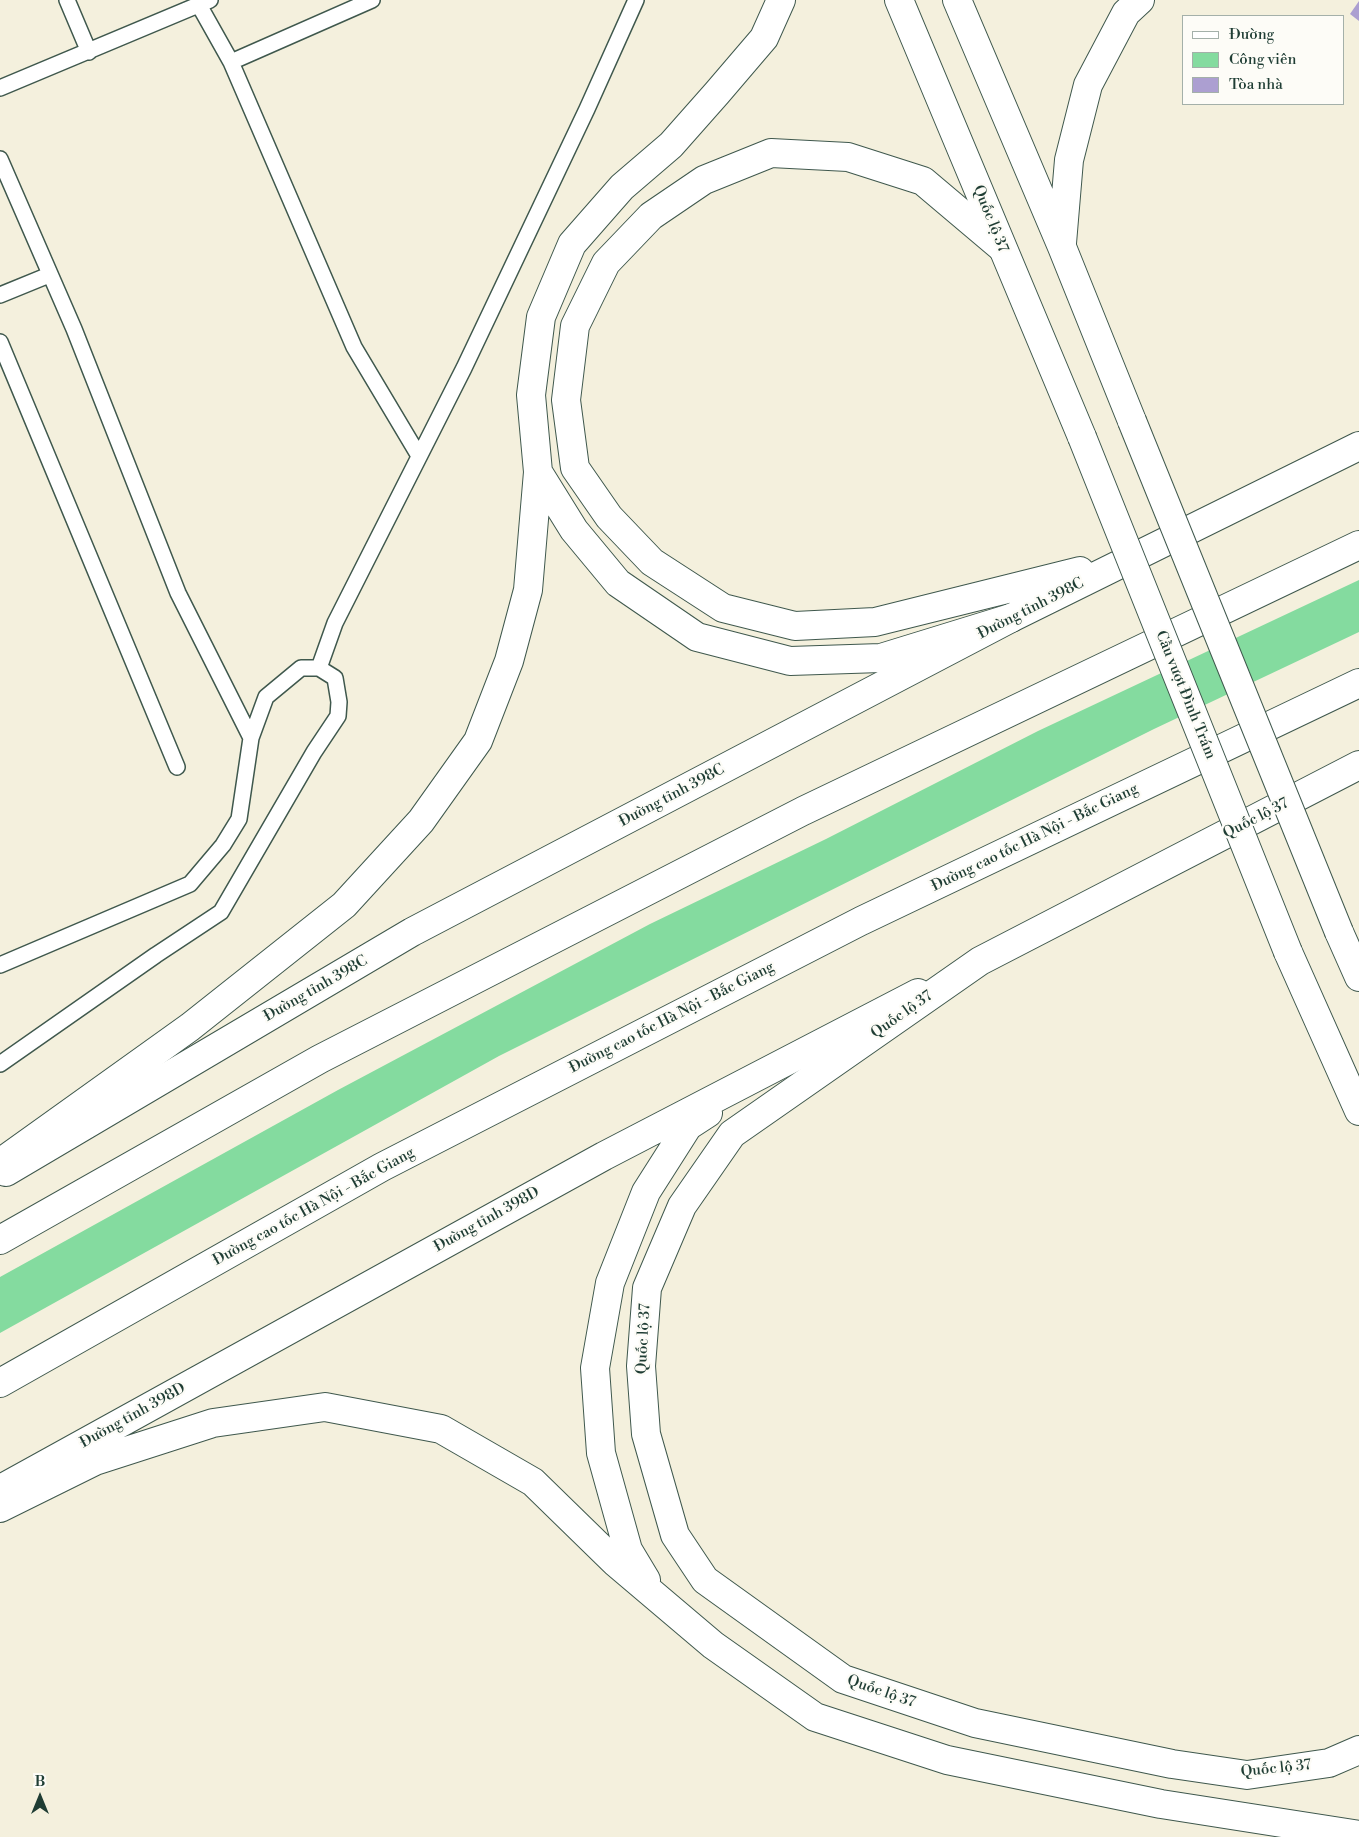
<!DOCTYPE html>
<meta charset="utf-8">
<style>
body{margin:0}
#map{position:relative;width:1359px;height:1837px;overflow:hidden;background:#f4f0dd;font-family:"Libre Bodoni",serif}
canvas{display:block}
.legend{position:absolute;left:1182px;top:15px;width:162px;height:90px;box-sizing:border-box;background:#fdfcf7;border:1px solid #a4b0a9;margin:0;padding:6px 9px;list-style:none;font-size:15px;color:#1f3d34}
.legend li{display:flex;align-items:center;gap:10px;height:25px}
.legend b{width:25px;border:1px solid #a4b0a9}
.north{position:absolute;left:15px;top:1772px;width:50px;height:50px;-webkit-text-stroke:4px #fdfcf7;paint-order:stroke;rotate:0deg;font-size:14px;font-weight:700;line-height:20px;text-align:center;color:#1f3d34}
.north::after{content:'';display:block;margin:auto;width:18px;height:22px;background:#1f3d34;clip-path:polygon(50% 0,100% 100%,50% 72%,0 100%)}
</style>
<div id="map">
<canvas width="1359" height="1837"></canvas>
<ul class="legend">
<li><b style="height:6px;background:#fff"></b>Đường</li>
<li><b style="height:14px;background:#84db9f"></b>Công viên</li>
<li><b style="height:14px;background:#ac9fd1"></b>Tòa nhà</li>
</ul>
<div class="north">B</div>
</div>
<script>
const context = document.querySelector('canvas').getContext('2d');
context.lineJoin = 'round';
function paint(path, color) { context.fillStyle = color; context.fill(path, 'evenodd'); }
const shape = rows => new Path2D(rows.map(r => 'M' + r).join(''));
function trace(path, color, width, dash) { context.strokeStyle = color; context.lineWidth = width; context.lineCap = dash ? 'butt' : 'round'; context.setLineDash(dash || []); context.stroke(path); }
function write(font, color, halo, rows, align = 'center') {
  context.font = font + ' "Libre Bodoni",serif'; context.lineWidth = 4.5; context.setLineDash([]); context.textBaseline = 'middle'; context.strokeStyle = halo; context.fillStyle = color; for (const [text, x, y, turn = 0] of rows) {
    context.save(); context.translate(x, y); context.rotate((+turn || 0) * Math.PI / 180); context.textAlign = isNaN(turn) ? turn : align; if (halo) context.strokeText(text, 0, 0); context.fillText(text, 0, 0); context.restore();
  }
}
paint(shape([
 [1359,580,1359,632,1154,729,499,1056,0,1333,0,1277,338,1090,650,924,826,839,1038,731]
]), '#84db9f');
paint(shape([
 [1359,1,1359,21,1350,14]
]), '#ac9fd1');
const service = shape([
 [67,0,89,52],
 [199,5,231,62,354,347,419,456],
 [231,62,372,0],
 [0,88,210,0],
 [0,159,74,329,178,593,251,738],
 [0,295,49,275],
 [0,342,177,767],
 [0,965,190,884,223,845,239,819,251,738,266,697,301,668,319,668],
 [0,1064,156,955,221,912,314,752,338,716,339,702,335,678,319,668,335,623,464,368,587,109,636,0]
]);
const secondary = shape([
 [957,0,1062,247,1132,421],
 [1062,243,1069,160,1088,85,1126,13,1140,0],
 [1000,246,923,181,848,157,771,153,704,180,651,216,606,263,575,326,566,400,575,468,609,517,652,562,723,608,795,626,875,622,1080,571],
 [1339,932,1359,977],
 [6,1172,412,932,1011,618,1359,446],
 [8,1485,604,1156,918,993],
 [0,1508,95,1461,213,1423,325,1407,441,1429,533,1482,615,1562,713,1645,815,1717,947,1760,1161,1804,1359,1835],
 [646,1580,628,1550,601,1453,595,1368,610,1283,646,1192,688,1126,708,1113]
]);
const trunk = shape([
 [899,0,1082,437],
 [538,472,574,530,618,583,697,637,790,661,881,658,1011,618],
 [1359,765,980,961,732,1134,682,1206,647,1288,641,1366,646,1434,675,1535,705,1580,843,1679,975,1723,1172,1764,1247,1775,1329,1763,1359,1750],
 [1288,952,1359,1111],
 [0,1163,190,1027,344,905,421,821,478,741,509,661,528,590,538,472,531,395,541,317,572,244,622,187,671,145,717,93,764,38,781,0]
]);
const motorway = shape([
 [0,1240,320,1059,803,811,1359,545],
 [0,1383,382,1167,861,921,1359,683]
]);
trace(service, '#3f584d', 18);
trace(secondary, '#3f584d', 30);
trace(trunk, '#3f584d', 30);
trace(motorway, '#3f584d', 30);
trace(service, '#fff', 15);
trace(secondary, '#fff', 28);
trace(trunk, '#fff', 28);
trace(motorway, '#fff', 28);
const secondaryBridge = shape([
 [1132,421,1339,932]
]);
const trunkBridge = shape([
 [1082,437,1288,952]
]);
trace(secondaryBridge, '#3f584d', 30, []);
trace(trunkBridge, '#3f584d', 30, []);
trace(secondaryBridge, '#fff', 28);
trace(trunkBridge, '#fff', 28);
write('15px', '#1f3d34', '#fdfcf7', [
 ["Quốc lộ 37",990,219,68],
 ["Đường tỉnh 398C",1031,609,-27],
 ["Cầu vượt Đình Trám",1185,695,68],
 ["Đường tỉnh 398C",672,796,-28],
 ["Quốc lộ 37",1256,819,-27],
 ["Đường cao tốc Hà Nội - Bắc Giang",1035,838,-26],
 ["Đường tỉnh 398C",316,989,-30],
 ["Quốc lộ 37",902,1015,-35],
 ["Đường cao tốc Hà Nội - Bắc Giang",672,1018,-27],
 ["Đường cao tốc Hà Nội - Bắc Giang",314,1207,-29],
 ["Đường tỉnh 398D",487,1220,-29],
 ["Quốc lộ 37",644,1339,-87],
 ["Đường tỉnh 398D",133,1416,-29],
 ["Quốc lộ 37",881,1692,19],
 ["Quốc lộ 37",1276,1769,-6]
]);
</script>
